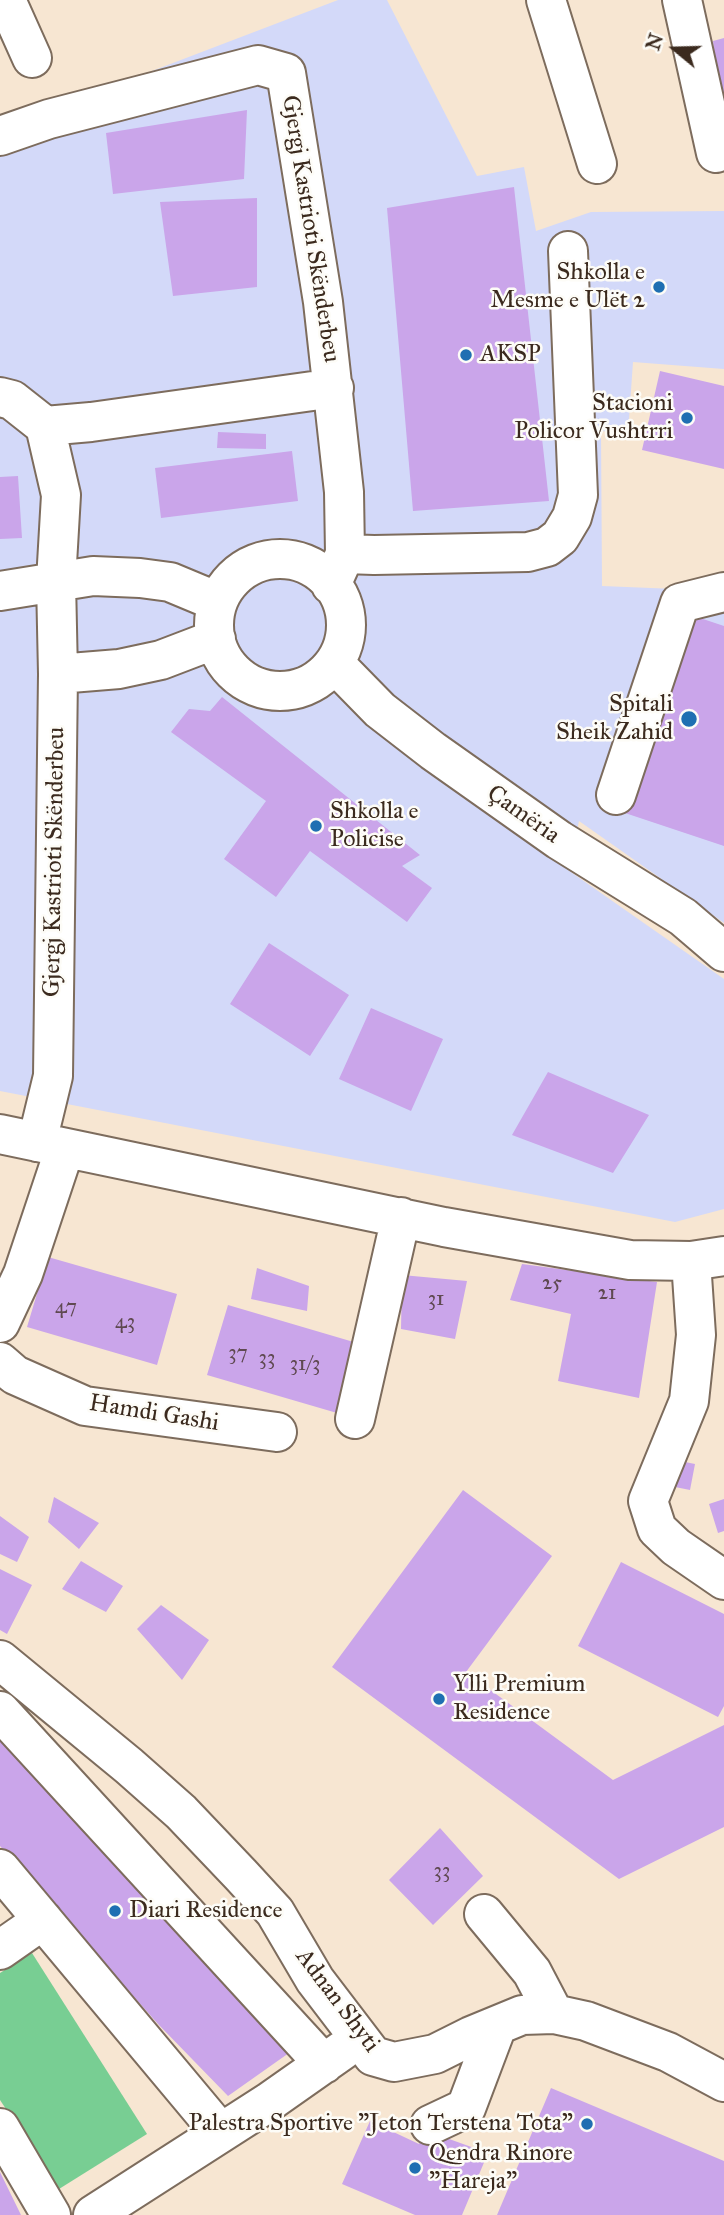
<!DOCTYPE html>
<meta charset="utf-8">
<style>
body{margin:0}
#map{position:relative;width:724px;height:2215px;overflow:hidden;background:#f7e6d2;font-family:"IM FELL Great Primer",serif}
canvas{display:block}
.north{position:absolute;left:640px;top:14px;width:70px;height:70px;-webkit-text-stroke:5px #fdfcf7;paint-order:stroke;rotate:289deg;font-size:19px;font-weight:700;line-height:28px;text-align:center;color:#3b2a1e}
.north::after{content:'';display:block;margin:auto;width:24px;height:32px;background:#3b2a1e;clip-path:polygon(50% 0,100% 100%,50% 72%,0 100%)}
</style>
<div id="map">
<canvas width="724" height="2215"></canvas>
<div class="north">N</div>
</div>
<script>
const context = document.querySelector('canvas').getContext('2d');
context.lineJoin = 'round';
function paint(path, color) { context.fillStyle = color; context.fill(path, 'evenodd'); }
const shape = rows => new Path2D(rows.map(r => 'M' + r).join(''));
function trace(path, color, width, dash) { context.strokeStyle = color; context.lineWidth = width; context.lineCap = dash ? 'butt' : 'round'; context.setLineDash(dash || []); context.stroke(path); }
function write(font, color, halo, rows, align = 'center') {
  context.font = font + ' "IM FELL Great Primer",serif'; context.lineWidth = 5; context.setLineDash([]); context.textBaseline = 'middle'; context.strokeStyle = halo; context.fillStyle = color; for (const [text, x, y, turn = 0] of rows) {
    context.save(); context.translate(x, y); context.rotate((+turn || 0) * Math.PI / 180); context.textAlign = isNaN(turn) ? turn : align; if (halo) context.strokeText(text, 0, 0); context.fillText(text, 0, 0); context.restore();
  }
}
paint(shape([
 [338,0,387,0,477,176,524,167,536,231,591,212,724,211,724,369,633,362,628,433,601,431,602,586,724,591,724,923,579,821,568,870,724,979,724,1209,675,1222,0,1091,0,129]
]), '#d3d9f9');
paint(shape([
 [32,1953,147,2134,59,2189,0,2100,0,1973]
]), '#78ce93');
paint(shape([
 [724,38,724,101,718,101,713,41],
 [247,110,244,179,113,194,106,133],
 [514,187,549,501,413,511,387,208],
 [257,198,257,287,173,296,160,202],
 [660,371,724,386,724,469,642,450],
 [218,432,266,434,266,449,217,448],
 [292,451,298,501,161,518,155,468],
 [18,476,22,538,0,539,0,477],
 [688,614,724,626,724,846,622,812],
 [222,697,420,855,402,866,432,888,407,922,310,851,276,897,224,859,266,801,171,732,189,709,210,711],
 [269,943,349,995,310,1056,230,1004],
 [371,1008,443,1039,411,1111,339,1079],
 [548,1072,649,1115,613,1173,512,1135],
 [48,1257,177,1294,157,1365,27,1327],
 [522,1264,657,1282,639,1398,558,1381,571,1314,510,1300],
 [257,1268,309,1286,307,1311,251,1299],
 [402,1275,467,1281,455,1339,401,1329],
 [228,1305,357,1343,337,1413,207,1375],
 [680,1461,695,1464,690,1490,675,1487],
 [463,1490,552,1556,466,1672,613,1780,724,1725,724,1827,619,1879,332,1667],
 [54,1497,99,1523,79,1549,48,1522],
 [724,1499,724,1531,718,1533,709,1504],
 [0,1516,29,1537,17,1562,0,1554],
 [81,1561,123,1586,106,1612,62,1589],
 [621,1562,724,1614,724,1706,718,1717,578,1646],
 [0,1569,32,1585,7,1634,0,1630],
 [161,1605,209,1640,182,1680,137,1629],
 [0,1732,296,2048,228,2096,158,2024,0,1846],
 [440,1828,483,1876,433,1925,389,1880],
 [551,2088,724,2161,724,2215,497,2215],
 [370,2121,419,2144,427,2131,488,2153,462,2215,415,2215,342,2184],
 [0,2172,21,2215,0,2215]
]), '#caa5ea');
const minor = shape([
 [6,0,32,58],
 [546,0,597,164],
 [682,0,716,153],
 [0,136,49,119,258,65,286,73,323,302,344,492,345,554,331,585],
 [0,397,12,400,45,426,61,495,56,581,58,674,53,1076,37,1142],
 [45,426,91,422,334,388],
 [345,554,374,555,528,552,547,547,560,537,572,517,578,495,568,251],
 '214 625a66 66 0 1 1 132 0a66 66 0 1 1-132 0Z',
 [0,591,93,576,140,578,170,582,218,602],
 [334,663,380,710,433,751,559,840,683,917,724,952],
 [58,674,119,669,161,660,216,639],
 [616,795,680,603,724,592],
 [0,1134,444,1227,630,1260,691,1261,724,1256],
 [691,1261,696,1335,689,1401,648,1501,657,1529,676,1547,724,1580],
 [0,1323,23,1274,65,1148],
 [0,1362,15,1375,85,1406,277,1432],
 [355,1419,401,1217],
 [0,1660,129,1766,181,1812,241,1875,275,1912,315,1980,373,2056,394,2062,435,2054,471,2036,522,2015,554,2014,586,2021,668,2052,724,2082],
 [0,1711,324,2064],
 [0,1869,220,2132],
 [484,1914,532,1972,554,2014],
 [0,1950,43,1920],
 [430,2125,466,2108,497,2026],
 [0,2128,51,2215],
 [93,2215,269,2102,343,2050]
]);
trace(minor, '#7d6c5d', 42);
trace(minor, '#fff', 38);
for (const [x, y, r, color] of [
 [659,287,7,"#1f6fb2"],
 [466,355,7,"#1f6fb2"],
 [687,418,7,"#1f6fb2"],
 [689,719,9,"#1f6fb2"],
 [316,826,7,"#1f6fb2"],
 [439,1699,7,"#1f6fb2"],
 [115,1911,7,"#1f6fb2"],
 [587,2124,7,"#1f6fb2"],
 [415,2168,7,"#1f6fb2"]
]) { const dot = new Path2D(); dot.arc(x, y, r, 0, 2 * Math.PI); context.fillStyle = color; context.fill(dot); trace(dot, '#fdfcf7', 2.5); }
write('21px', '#5f4951', null, [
 ["25",552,1284],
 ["21",607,1294],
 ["31",436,1300],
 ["47",66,1308],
 ["43",125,1323],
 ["37",238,1354],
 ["33",267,1359],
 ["31/3",305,1365],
 ["33",442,1872]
]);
write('24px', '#3b2a1e', '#fdfcf7', [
 ["Gjergj Kastrioti Skënderbeu",310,229,81],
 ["Çamëria",523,815,35],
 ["Gjergj Kastrioti Skënderbeu",55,862,-89],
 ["Hamdi Gashi",154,1414,9],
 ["Adnan Shyti",337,2001,53]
]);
write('24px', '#3b2a1e', '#fdfcf7', [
 ["Shkolla e",645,273,"right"],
 ["Mesme e Ulët 2",645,301,"right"],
 ["AKSP",480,355],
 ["Stacioni",673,404,"right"],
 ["Policor Vushtrri",673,432,"right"],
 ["Spitali",673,705,"right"],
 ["Sheik Zahid",673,733,"right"],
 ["Shkolla e",330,812],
 ["Policise",330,840],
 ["Ylli Premium",453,1685],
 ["Residence",453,1713],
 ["Diari Residence",129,1911],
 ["Palestra Sportive \"Jeton Terstena Tota\"",573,2124,"right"],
 ["Qendra Rinore",429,2154],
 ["\"Hareja\"",429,2182]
], 'left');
</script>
